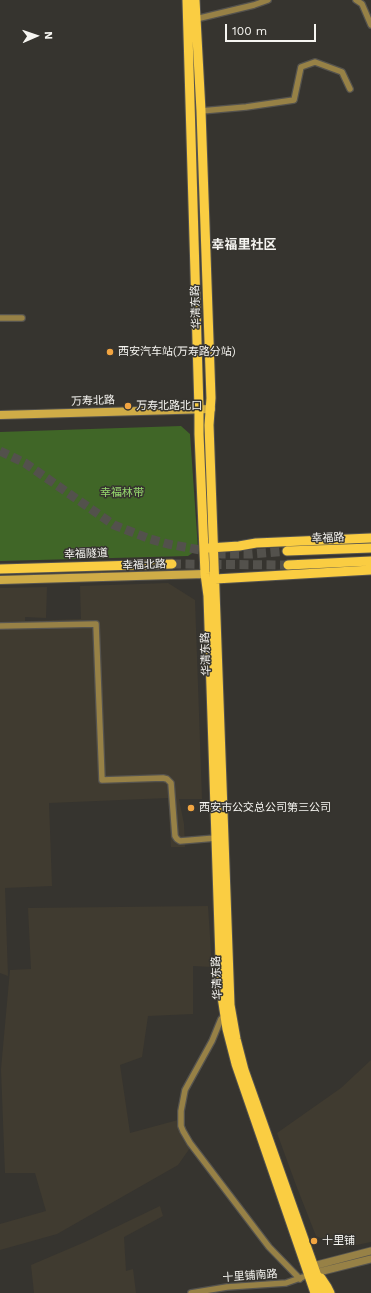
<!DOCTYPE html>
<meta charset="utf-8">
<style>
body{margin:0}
#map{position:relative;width:371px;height:1293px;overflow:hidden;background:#36342f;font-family:"Work Sans",sans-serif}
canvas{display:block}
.north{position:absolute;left:16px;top:16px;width:40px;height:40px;-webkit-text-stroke:3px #36342f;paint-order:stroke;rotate:88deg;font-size:11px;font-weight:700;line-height:16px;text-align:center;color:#f6f5f1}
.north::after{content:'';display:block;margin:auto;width:14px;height:18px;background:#f6f5f1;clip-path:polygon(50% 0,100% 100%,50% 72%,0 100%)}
.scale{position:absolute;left:225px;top:24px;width:91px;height:18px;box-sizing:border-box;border:2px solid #f6f5f1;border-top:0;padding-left:5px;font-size:12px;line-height:14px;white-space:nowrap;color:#f6f5f1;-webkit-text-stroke:3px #36342f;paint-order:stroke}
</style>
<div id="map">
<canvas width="371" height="1293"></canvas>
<div class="north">N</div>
<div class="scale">100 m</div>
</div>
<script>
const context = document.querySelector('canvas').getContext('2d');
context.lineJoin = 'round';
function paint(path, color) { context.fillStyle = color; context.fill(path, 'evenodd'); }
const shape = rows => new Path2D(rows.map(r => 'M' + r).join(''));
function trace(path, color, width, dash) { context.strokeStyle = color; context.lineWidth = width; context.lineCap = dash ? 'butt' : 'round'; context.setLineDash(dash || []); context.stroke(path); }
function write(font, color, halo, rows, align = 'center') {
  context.font = font + ' "Work Sans","Noto Sans SC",sans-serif'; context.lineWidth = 3; context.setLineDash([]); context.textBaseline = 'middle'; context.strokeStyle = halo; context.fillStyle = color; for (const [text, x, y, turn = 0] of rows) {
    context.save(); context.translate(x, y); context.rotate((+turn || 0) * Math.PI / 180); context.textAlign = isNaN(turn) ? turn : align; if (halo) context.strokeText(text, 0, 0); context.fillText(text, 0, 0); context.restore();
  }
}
paint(shape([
 [168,583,195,600,202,799,179,799,184,824,185,847,171,847,168,798,49,803,52,886,5,888,8,976,0,973,0,588,47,587,46,618,25,617,25,621,81,619,80,586],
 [208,906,212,967,193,966,193,1014,148,1016,142,1057,120,1065,130,1133,178,1120,190,1148,178,1165,57,1234,0,1250,0,1224,46,1211,35,1173,5,1173,1,1069,10,970,31,969,28,908],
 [371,1060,371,1242,342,1248,316,1236,296,1185,277,1133,341,1088],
 [160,1206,163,1216,124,1237,126,1271,133,1269,136,1293,34,1293,31,1265,85,1242]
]), '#403b30');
paint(shape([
 [181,426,190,434,198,549,188,556,0,561,0,432]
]), '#406627');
trace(shape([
 [0,451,25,463,114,525,150,539,168,544,222,554,252,554,287,551],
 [172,564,288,565]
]), '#53514c', 9, [9, 4.5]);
const minor = shape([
 [356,0,362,4,371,25],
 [196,19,254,5,268,0],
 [201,111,246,107,294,100,301,67,315,62,342,72,350,89],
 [0,318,22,318],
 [0,626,96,624,102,780,163,778,167,779,171,783,175,836,177,839,180,841,216,838],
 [221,1019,212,1041,185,1090,181,1111,181,1126,183,1131,190,1143,269,1247,300,1279],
 [191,1293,227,1287,286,1283,303,1277]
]);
const tertiary = shape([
 [312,1269,313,1266,371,1251],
 [311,1274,371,1259]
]);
const secondary = shape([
 [0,415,211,409],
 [0,580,205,574,211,577]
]);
const primary = shape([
 [187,0,199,409,199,434,205,574,208,596,221,990,227,1029,236,1064,315,1293],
 [195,0,201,111,211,398,209,425,230,1005,236,1039,244,1070,323,1293],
 [209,548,239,546,256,543,371,538],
 [287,551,371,548],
 [288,565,371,561],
 [0,569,172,564],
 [215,579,371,570],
 [321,1278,327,1287,330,1293]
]);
trace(minor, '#55534e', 8);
trace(tertiary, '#55534e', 9);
trace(secondary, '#55534e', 10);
trace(primary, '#55534e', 11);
trace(minor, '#978146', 5.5);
trace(tertiary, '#978146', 7);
trace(secondary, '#cfac47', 8);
trace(primary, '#facd42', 9);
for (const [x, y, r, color] of [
 [110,352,4,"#f2a541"],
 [128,406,4,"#f2a541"],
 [191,808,4,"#f2a541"],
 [314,1241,4,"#f2a541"]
]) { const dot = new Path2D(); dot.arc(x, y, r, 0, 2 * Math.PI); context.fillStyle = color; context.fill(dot); trace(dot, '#36342f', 1.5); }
write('11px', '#f6f5f1', '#36342f', [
 ["华清东路",196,307,-92],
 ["万寿北路",93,401,-2],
 ["幸福路",328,538,-2],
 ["幸福隧道",86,554,-2],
 ["幸福北路",144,565,-2],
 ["华清东路",206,654,-92],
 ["华清东路",217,978,-93],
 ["十里铺南路",250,1276,-4]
]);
write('11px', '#f6f5f1', '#36342f', [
 ["西安汽车站(万寿路分站)",118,352],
 ["万寿北路北口",136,406],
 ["西安市公交总公司第三公司",199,808],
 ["十里铺",322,1241]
], 'left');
write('11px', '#96d86e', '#36342f', [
 ["幸福林带",122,493]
]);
write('bold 13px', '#f6f5f1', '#36342f', [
 ["幸福里社区",244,245]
]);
</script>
